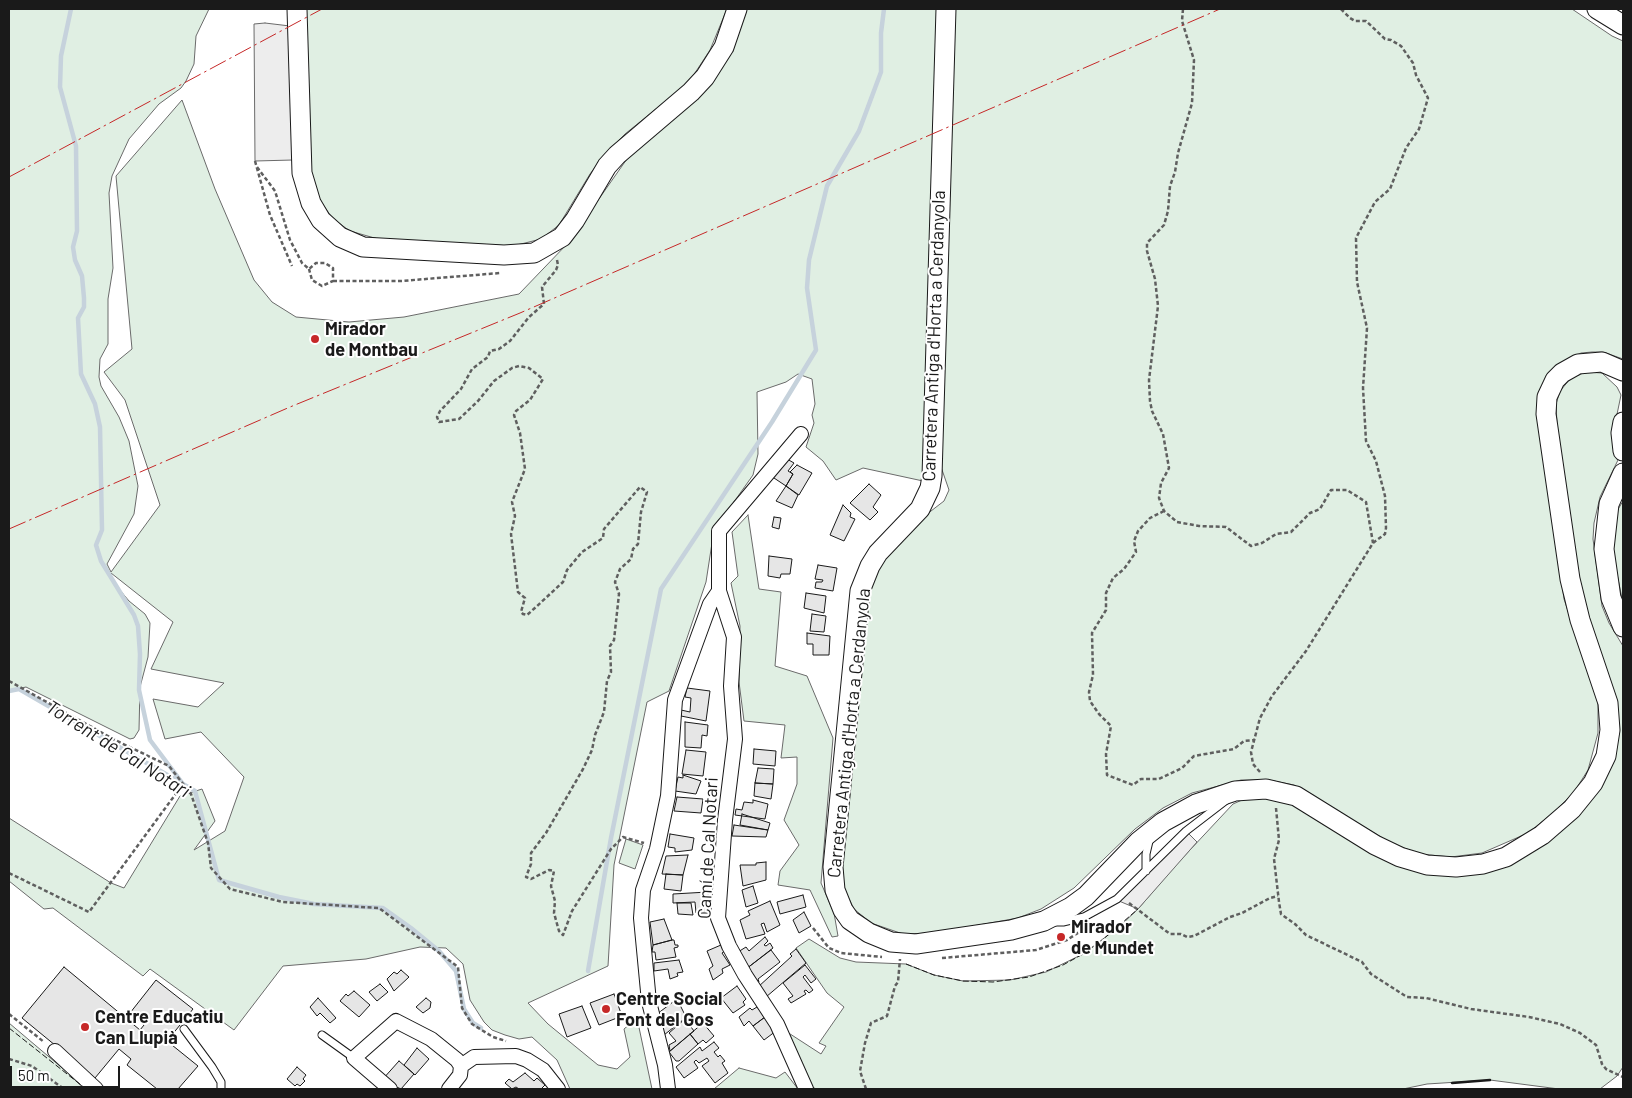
<!DOCTYPE html>
<meta charset="utf-8">
<style>
body{margin:0}
#map{position:relative;width:1632px;height:1098px;overflow:hidden;background:#fff;font-family:Barlow,sans-serif}
canvas{display:block}
.frame{position:absolute;inset:0;border:10px solid #1a1a1a;pointer-events:none}
.scale{position:absolute;left:10px;top:1066px;width:110px;height:22px;box-sizing:border-box;border:2px solid #1a1a1a;border-top:0;padding-left:6px;font-size:15px;line-height:18px;white-space:nowrap;color:#1a1a1a;-webkit-text-stroke:4px #fff;paint-order:stroke}
</style>
<div id="map">
<canvas width="1632" height="1098"></canvas>
<div class="frame"></div>
<div class="scale">50 m</div>
</div>
<script>
const context = document.querySelector('canvas').getContext('2d');
context.lineJoin = 'round';
function paint(path, color) { context.fillStyle = color; context.fill(path, 'evenodd'); }
const shape = rows => new Path2D(rows.map(r => 'M' + r).join(''));
function trace(path, color, width, dash) { context.strokeStyle = color; context.lineWidth = width; context.lineCap = dash ? 'butt' : 'round'; context.setLineDash(dash || []); context.stroke(path); }
function write(font, color, halo, rows, align = 'center') {
  context.font = font + ' Barlow,sans-serif'; context.lineWidth = 4; context.setLineDash([]); context.textBaseline = 'middle'; context.strokeStyle = halo; context.fillStyle = color; for (const [text, x, y, turn = 0] of rows) {
    context.save(); context.translate(x, y); context.rotate((+turn || 0) * Math.PI / 180); context.textAlign = isNaN(turn) ? turn : align; if (halo) context.strokeText(text, 0, 0); context.fillText(text, 0, 0); context.restore();
  }
}
const green = shape([
 [9,9,209,9,196,36,194,64,186,81,181,88,159,104,129,139,112,176,109,193,113,268,108,299,108,344,100,359,99,377,101,386,119,417,129,441,138,486,134,514,107,564,111,572,160,505,125,400,104,372,132,349,116,176,182,100,215,189,254,280,272,302,296,317,349,322,404,317,519,294,568,243,629,156,691,104,745,9,937,9,923,481,863,468,836,480,823,461,806,447,814,423,812,415,815,404,812,379,798,374,786,382,757,392,758,454,753,475,714,530,706,582,669,691,647,702,614,865,608,966,528,1003,548,1024,598,1065,617,1069,630,1057,624,1029,637,1018,652,1089,570,1089,557,1060,532,1037,519,1039,505,1035,492,1030,484,1022,470,1000,463,964,446,948,420,947,366,959,283,966,234,1030,150,969,143,976,53,908,44,909,9,881,9,818,111,883,124,888,180,796,202,789,215,821,194,850,225,831,244,777,201,732,165,739,153,699,198,707,224,683,151,669,173,622,111,573,110,578,129,601,145,614,150,623,148,657,140,687,139,730,134,738,130,739,26,687,9,691,9,9],
 [306,9,727,9,710,50,693,76,682,88,625,134,606,153,590,174,559,225,541,239,513,246,378,239,350,231,333,219,319,199,311,176,306,9],
 [955,9,1572,9,1612,36,1623,41,1623,359,1603,352,1592,352,1581,353,1561,363,1538,410,1564,599,1598,702,1598,733,1588,770,1574,792,1554,812,1528,833,1482,853,1451,857,1420,854,1391,843,1294,785,1269,780,1241,780,1192,793,1163,808,1135,829,1074,888,1041,909,1018,918,934,933,903,934,871,923,854,909,844,889,841,867,868,593,877,571,888,555,931,511,944,501,949,490,940,464,955,9],
 [1586,372,1602,373,1617,387,1621,395,1615,424,1613,448,1618,460,1600,497,1594,523,1593,539,1602,606,1609,623,1623,646,1623,1067,1617,1076,1600,1089,1559,1089,1490,1080,1427,1084,1403,1089,816,1089,809,1085,784,1030,821,1054,826,1046,819,1043,844,1007,827,993,796,948,809,939,840,958,856,962,906,964,934,975,963,981,1010,980,1046,972,1083,954,1120,926,1138,909,1175,866,1233,804,1242,800,1262,796,1292,804,1367,848,1500,867,1610,763,1569,523,1557,424,1556,404,1560,391,1571,378,1586,372],
 [1623,501,1623,603,1613,555,1614,525,1617,511,1623,501],
 [748,515,759,589,781,592,775,666,807,676,833,738,821,883,834,913,838,936,832,937,810,890,778,885,780,871,799,845,784,820,797,784,797,757,781,758,785,725,744,721,739,682,740,626,731,583,738,576,732,532,748,515],
 [626,839,643,845,635,869,619,863,626,839],
 [9,1023,87,1089,9,1089,9,1023],
 [739,1068,776,1078,785,1072,798,1089,714,1089,739,1068]
]);
paint(green, '#e0efe3');
trace(green, '#6a6a6a', 1);
const parking = shape([
 [265,23,290,26,293,160,255,161,254,24,265,23],
 [1186,831,1197,842,1138,909,1119,901,1186,831]
]);
paint(parking, '#ededed');
trace(parking, '#6a6a6a', 1);
trace(shape([
 [71,9,61,56,60,87,76,146,77,231,73,247,75,260,82,276,84,298,84,307,78,318,81,374,95,404,100,427,102,530,96,545,101,561,134,615,138,626,140,654,139,690,150,740,183,784],
 [9,691,19,689,195,791,219,880,279,897,314,904,383,908,411,928,439,951,456,971,464,1009,473,1023,481,1028],
 [588,971,611,838,661,589,772,422,816,350,807,288,809,260,827,186,859,131,881,72,881,33,884,9]
]), '#c6d2dc', 4.5);
const building = shape([
 [787,459,794,463,788,471,793,474,786,486,768,474,787,459],
 [797,465,812,473,799,495,786,486,793,474,790,472,797,465],
 [869,484,881,495,873,507,878,512,870,520,850,503,869,484],
 [786,486,798,495,792,508,776,501,786,486],
 [843,505,851,513,850,517,855,519,844,541,830,535,843,505],
 [774,517,781,518,779,529,772,527,774,517],
 [769,556,792,559,790,574,781,574,780,578,768,576,769,556],
 [818,565,837,568,833,591,815,588,816,582,822,582,823,580,815,579,818,565],
 [806,593,826,596,824,613,804,608,806,593],
 [812,614,826,616,824,632,810,631,812,614],
 [807,633,830,636,829,655,813,655,813,644,807,644,807,633],
 [687,688,710,691,706,721,681,716,681,710,690,712,691,698,685,697,687,688],
 [685,722,708,725,707,736,702,735,701,748,685,747,685,722],
 [754,749,776,751,775,766,753,764,754,749],
 [686,750,706,752,703,776,682,774,686,750],
 [758,768,774,769,773,784,755,783,758,768],
 [683,775,701,781,696,794,675,791,678,777,683,778,683,775],
 [755,783,773,784,771,799,754,796,755,783],
 [677,797,703,799,701,813,674,811,677,797],
 [753,800,768,804,765,819,735,815,736,809,742,810,744,802,753,803,753,800],
 [742,814,770,823,768,830,740,825,742,814],
 [734,825,768,830,766,837,732,836,734,825],
 [670,834,694,838,692,850,675,852,675,848,668,847,670,834],
 [688,855,683,875,662,874,666,856,688,855],
 [766,862,766,880,743,886,740,865,756,865,756,863,766,862],
 [666,874,683,875,681,891,664,889,666,874],
 [753,886,758,903,746,907,742,890,753,886],
 [708,892,709,913,696,913,695,902,673,903,673,894,708,892],
 [803,895,806,907,780,914,777,902,803,895],
 [770,901,780,925,767,932,764,923,761,924,765,934,746,939,740,920,750,915,748,911,770,901],
 [677,903,691,903,693,915,678,914,677,903],
 [804,912,811,926,799,933,793,920,804,912],
 [664,919,672,940,653,945,650,922,664,919],
 [765,937,768,941,764,945,766,946,770,943,773,948,746,969,738,952,746,947,749,951,765,937],
 [672,940,674,940,675,945,678,945,678,947,674,948,676,957,656,960,655,952,652,952,653,945,672,940],
 [721,945,725,951,722,953,730,965,722,969,723,973,713,980,709,969,713,966,707,951,721,945],
 [796,949,806,963,766,997,758,987,792,956,790,954,796,949],
 [771,950,780,962,758,979,759,982,756,984,746,969,771,950],
 [679,960,683,972,677,973,678,976,670,979,668,969,654,971,654,963,679,960],
 [805,965,816,979,811,983,805,975,803,977,813,990,809,993,806,990,804,991,806,994,791,1003,788,999,793,996,783,983,805,965],
 [64,967,140,1030,144,1025,130,1013,156,980,193,1009,167,1041,198,1066,178,1089,157,1089,127,1065,131,1059,119,1049,95,1078,22,1018,64,967],
 [401,970,409,977,394,991,387,979,394,972,397,974,401,970],
 [380,984,388,992,377,1001,369,992,380,984],
 [737,986,746,999,743,1002,745,1005,733,1013,721,998,737,986],
 [354,991,370,1005,359,1017,340,1001,346,994,348,996,354,991],
 [614,994,622,1016,599,1025,590,1003,614,994],
 [318,998,336,1018,330,1023,320,1013,317,1016,310,1007,318,998],
 [426,998,431,1002,430,1008,423,1013,416,1007,426,998],
 [677,999,685,1015,688,1016,664,1035,657,1014,677,999],
 [582,1006,591,1028,567,1037,559,1014,582,1006],
 [757,1007,765,1017,753,1026,749,1021,744,1026,739,1017,750,1008,752,1010,757,1007],
 [765,1017,776,1031,764,1040,753,1026,765,1017],
 [685,1019,694,1031,670,1051,669,1045,676,1041,669,1033,685,1019],
 [703,1023,714,1036,706,1043,703,1040,698,1044,690,1034,703,1023],
 [690,1034,698,1044,679,1061,676,1061,669,1052,690,1034],
 [714,1042,719,1048,714,1052,718,1057,720,1055,725,1061,722,1063,728,1073,715,1083,702,1066,709,1061,707,1058,699,1063,696,1060,694,1062,698,1068,684,1078,676,1067,700,1047,702,1051,714,1042],
 [417,1048,429,1059,415,1075,404,1065,417,1048],
 [399,1061,414,1074,401,1089,382,1080,399,1061],
 [297,1067,306,1075,303,1079,305,1081,300,1086,297,1084,295,1086,287,1079,297,1067],
 [525,1073,534,1081,537,1078,545,1085,541,1089,519,1089,516,1087,512,1089,505,1083,509,1079,513,1082,525,1073]
]);
paint(building, '#e6e6e6');
trace(building, '#1a1a1a', 1);
const lane = shape([
 [1146,871,1146,854,1150,837],
 [1054,922,1063,922,1084,917,1117,899,1186,831,1229,798],
 [184,1029,212,1067,221,1082,221,1089],
 [322,1035,354,1058]
]);
const street = shape([
 [719,591,734,637,731,686,735,739,725,820,718,918,729,946,745,975,777,1024,806,1089],
 [55,1051,96,1089],
 [461,1066,474,1057,516,1056,527,1060,543,1070,558,1089],
 [390,1089,354,1058,396,1021,431,1039,457,1060,461,1066],
 [449,1089,460,1075,461,1066],
 [668,1089,665,1065,649,1002,641,918,643,890,657,849,668,796,675,700,710,604,719,591,719,531,801,434]
]);
const secondary = shape([
 [297,9,302,173,311,203,321,220,340,237,363,247,504,255,534,253,562,237,575,220,607,166,617,155,691,92,705,77,724,47,737,9],
 [946,9,932,476,930,488,920,509,878,553,870,566,860,591,833,867,835,890,843,910,850,920,869,933,891,942,916,944,1011,930,1044,921,1071,907,1086,896,1138,842,1163,822,1196,804,1235,791,1266,789,1296,796,1375,845,1400,857,1427,865,1456,867,1483,864,1506,857,1542,835,1572,809,1593,783,1606,756,1610,730,1608,703,1580,620,1570,579,1546,414,1547,397,1555,380,1562,373,1578,364,1602,362,1623,371],
 [1597,9,1623,25],
 [1623,422,1621,433,1623,451],
 [1623,473,1609,504,1604,549,1611,598,1623,627]
]);
trace(lane, '#1a1a1a', 9);
trace(street, '#1a1a1a', 16);
trace(secondary, '#1a1a1a', 21);
trace(shape([
 [1183,9,1182,21,1194,60,1192,103,1178,153,1175,172,1170,186,1168,211,1164,225,1147,243,1147,251,1155,279,1158,306,1149,380,1150,401,1152,411,1163,434,1169,468,1161,483,1159,498,1164,511,1177,522,1199,526,1226,527,1251,546,1262,543,1276,534,1291,532,1310,513,1320,509,1331,490,1347,490,1366,502,1373,543],
 [255,161,270,215,292,266],
 [257,167,275,191,290,240,302,263,309,269,316,263,325,263,333,268,333,281,322,286,312,280,309,269],
 [557,260,558,265,556,270,542,287,544,304,529,317,510,341,499,349,490,351,488,357,472,369,461,389,440,411,437,417,439,422,459,419,478,401,494,381,512,368,519,366,529,368,543,379,530,400,516,411,514,415,520,433,525,469,512,502,515,516,511,534,518,592,525,598,521,612,523,614,527,615,536,607,563,582,567,570,582,552,603,538,604,529,640,487,647,492,641,512,638,544,633,549,631,559,620,569,615,582,619,594,614,640,610,646,611,672,607,681,604,712,595,735,592,750,583,769,546,833,531,853,531,864,526,877,531,879,549,870,554,871,551,886,555,901,554,913,559,931,563,935,572,911,611,849,623,837,644,843],
 [333,281,401,281,500,273],
 [1164,511,1150,518,1138,531,1134,541,1136,552,1124,569,1113,578,1106,593,1106,610,1092,633,1093,675,1089,692,1090,701,1099,714,1111,726,1106,754,1107,775,1133,785,1141,779,1159,779,1182,768,1194,756,1234,749,1244,741,1255,740],
 [9,681,115,740,169,766,191,794,208,843,211,868,230,889,283,902,379,908,458,967,462,1008,472,1024,493,1037,506,1041],
 [1260,772,1253,764,1251,752,1260,718,1272,696,1306,651,1373,543,1385,534,1386,528,1385,496,1376,461,1366,441,1363,388,1367,328,1357,282,1356,238,1375,202,1390,189,1406,148,1419,129,1428,98,1416,75,1413,63,1401,46,1391,40,1385,39,1366,21,1355,21,1350,18,1341,9],
 [1276,808,1279,840,1274,859,1279,902,1281,914,1295,924,1306,935,1362,962,1371,974,1407,997,1426,998,1471,1009,1529,1017,1560,1024,1580,1033,1596,1045,1602,1064,1606,1069,1623,1077],
 [9,873,89,912,183,784],
 [1129,903,1170,934,1181,934,1187,937,1194,936,1230,917,1242,913,1270,898,1278,896],
 [813,928,829,948,841,953,882,957],
 [942,958,1036,950,1067,940,1084,929],
 [9,1014,44,1042],
 [9,1059,32,1066,64,1089],
 [866,1089,860,1071,865,1043,871,1023,887,1016,895,986,898,982,900,959]
]), '#5f5f5f', 2.5, [4, 2.5]);
trace(lane, '#fff', 7);
trace(street, '#fff', 14);
trace(secondary, '#fff', 19);
trace(shape([
 [906,964,934,975,963,981,993,982,1029,977,1063,965,1083,954,1100,942,1138,909],
 [9,1028,86,1089]
]), '#1a1a1a', 1, [6, 2.5]);
trace(shape([
 [1452,1083,1490,1080]
]), '#1a1a1a', 2.5);
trace(shape([
 [9,177,322,9],
 [9,529,290,407,520,313,1220,9]
]), '#c62828', 1, [18, 4, 2.5, 4]);
for (const [x, y, r, color] of [
 [315,339,5,"#c62828"],
 [1061,937,5,"#c62828"],
 [606,1009,5,"#c62828"],
 [85,1027,5,"#c62828"]
]) { const dot = new Path2D(); dot.arc(x, y, r, 0, 2 * Math.PI); context.fillStyle = color; context.fill(dot); trace(dot, '#fff', 2); }
write('bold 18px', '#1a1a1a', '#fff', [
 ["Mirador",325,329],
 ["de Montbau",325,350],
 ["Mirador",1071,927],
 ["de Mundet",1071,948],
 ["Centre Social",616,999],
 ["Font del Gos",616,1020],
 ["Centre Educatiu",95,1017],
 ["Can Llupià",95,1038]
], 'left');
write('18px', '#1a1a1a', '#fff', [
 ["Carretera Antiga d'Horta a Cerdanyola",934,336,-88],
 ["Carretera Antiga d'Horta a Cerdanyola",849,733,-84],
 ["Camí de Cal Notari",708,848,-87]
]);
write('italic 19px', '#1a1a1a', '#fff', [
 ["Torrent de Cal Notari",118,749,32]
]);
</script>
